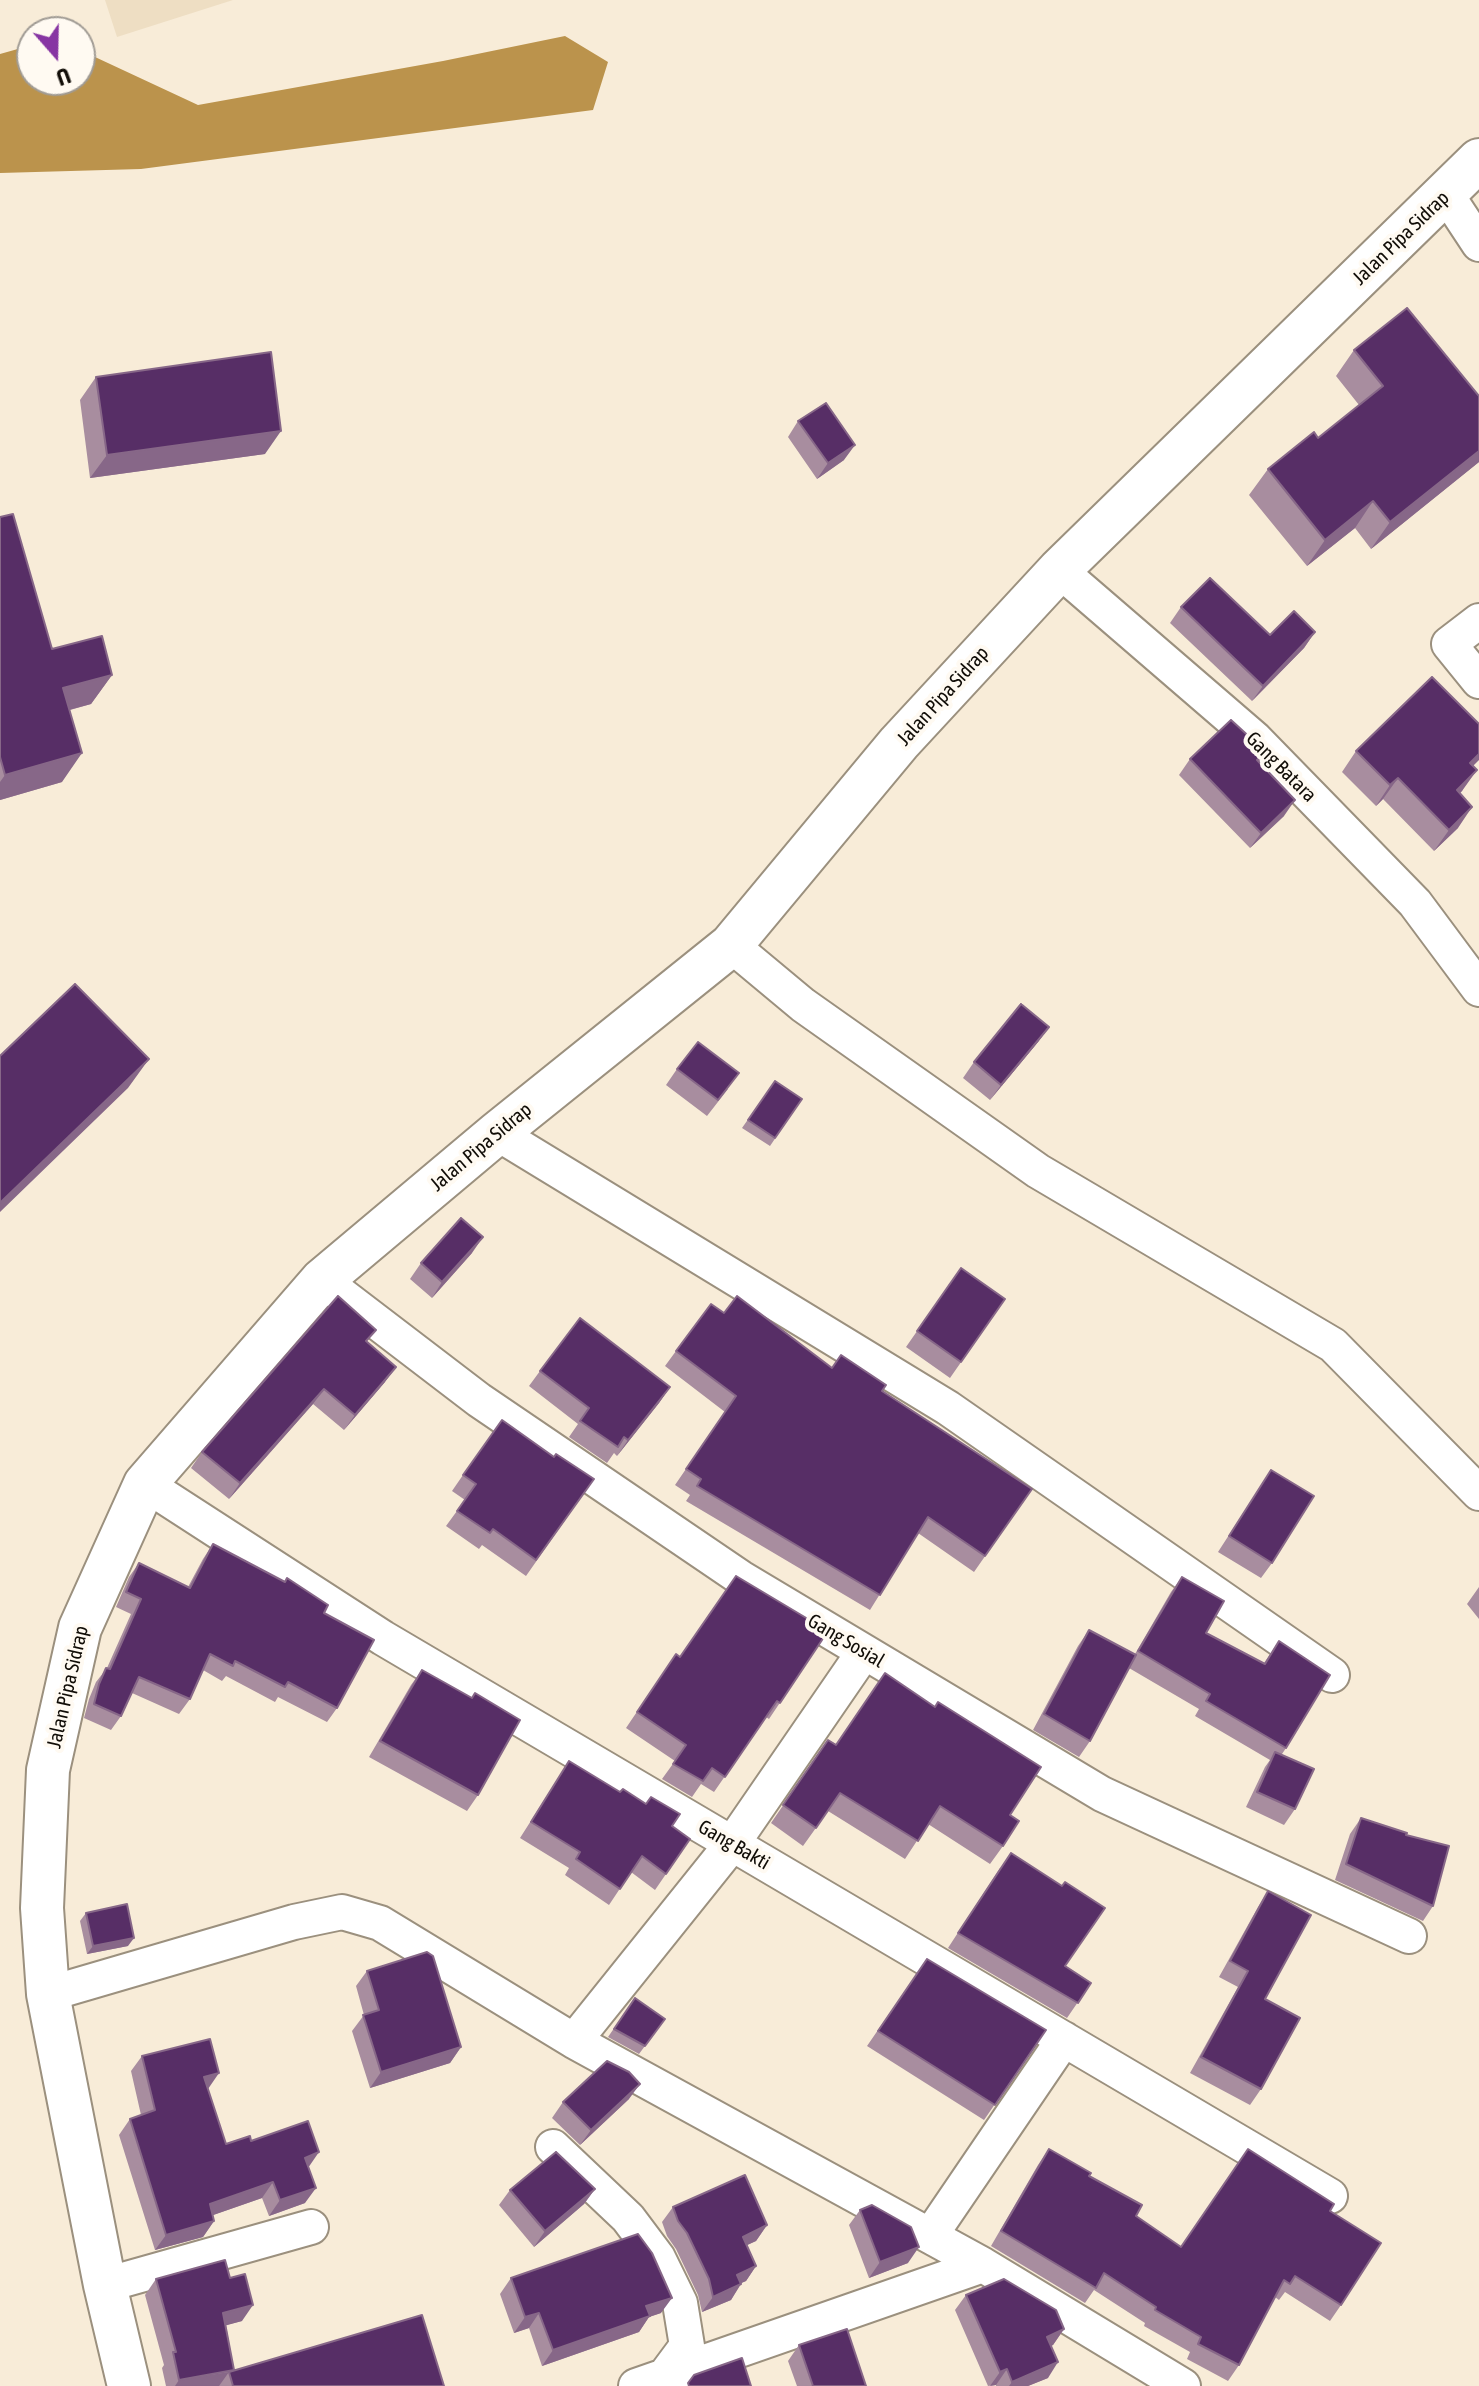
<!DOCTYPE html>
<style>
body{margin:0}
#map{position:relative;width:1479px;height:2386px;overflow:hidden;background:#f8ecd8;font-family:"Asap Condensed",sans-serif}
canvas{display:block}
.north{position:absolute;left:16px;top:16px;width:80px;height:80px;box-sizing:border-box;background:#fffaf2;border:2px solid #a09b94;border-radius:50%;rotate:160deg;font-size:22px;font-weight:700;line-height:32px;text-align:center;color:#110d07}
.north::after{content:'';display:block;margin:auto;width:28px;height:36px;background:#8735a3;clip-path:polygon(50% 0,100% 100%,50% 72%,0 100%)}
</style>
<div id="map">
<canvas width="1479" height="2386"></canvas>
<div class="north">U</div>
</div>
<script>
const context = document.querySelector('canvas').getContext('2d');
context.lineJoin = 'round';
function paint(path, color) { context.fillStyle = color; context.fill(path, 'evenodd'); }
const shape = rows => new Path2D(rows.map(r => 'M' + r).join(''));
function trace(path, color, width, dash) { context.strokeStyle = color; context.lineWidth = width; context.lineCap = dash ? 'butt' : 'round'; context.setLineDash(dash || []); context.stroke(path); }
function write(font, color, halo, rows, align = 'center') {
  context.font = font + ' "Asap Condensed",sans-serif'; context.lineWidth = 8; context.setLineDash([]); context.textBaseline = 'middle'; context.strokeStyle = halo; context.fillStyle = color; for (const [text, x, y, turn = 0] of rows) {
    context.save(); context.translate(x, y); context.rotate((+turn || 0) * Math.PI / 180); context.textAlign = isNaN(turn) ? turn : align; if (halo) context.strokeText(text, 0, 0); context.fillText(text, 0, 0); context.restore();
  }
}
paint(shape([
 [105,0,233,0,117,37]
]), '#eedec3');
paint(shape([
 [565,36,608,62,593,110,141,169,0,173,0,54,32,45,32,80,80,80,80,50,198,105,443,61]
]), '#bb934c');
const minor = shape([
 [1446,194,1479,244],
 [1059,570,1255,739,1415,903,1479,989],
 [1479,621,1449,644,1479,681],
 [731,945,803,1005,1038,1171,1333,1345,1479,1493],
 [497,1133,948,1408,1332,1675],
 [322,1280,479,1400,741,1578,1102,1794,1409,1936],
 [145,1484,383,1638,1330,2196],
 [48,1994,294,1922,342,1912,380,1923,574,2041,983,2265,1183,2386],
 [574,2041,732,1844,864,1652],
 [553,2147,628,2218,658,2258,680,2303,687,2346,664,2377,665,2383],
 [930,2236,1064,2039],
 [105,2285,311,2227],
 [636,2386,983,2265]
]);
const tertiary = shape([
 [129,2386,105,2285,48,1994,42,1908,48,1770,80,1628,145,1484,322,1280,497,1133,731,945,899,743,1059,570,1479,160]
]);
trace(minor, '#9b907e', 38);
trace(tertiary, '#9b907e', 46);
trace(minor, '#fff', 34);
trace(tertiary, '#fff', 42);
paint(shape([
 [1354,350,1479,396,1479,462,1371,549,1355,528,1307,566,1249,495,1268,469,1318,438,1359,405,1336,376],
 [96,377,265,454,90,478,80,400],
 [798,421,844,460,817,479,788,437],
 [0,517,52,649,112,675,91,704,70,710,62,782,0,800],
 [1181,607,1270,635,1315,632,1304,648,1252,701,1170,623],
 [1356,751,1473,766,1462,791,1460,793,1458,828,1434,851,1383,799,1376,806,1342,772],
 [1266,752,1259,762,1284,816,1250,848,1179,775,1190,759],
 [1049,1027,1038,1042,990,1100,963,1078,974,1062],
 [677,1069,728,1089,707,1116,666,1085],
 [775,1081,802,1099,770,1146,742,1128],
 [472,1253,432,1298,410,1279,421,1263],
 [961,1268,1005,1299,950,1378,906,1347],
 [724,1313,832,1368,882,1391,1032,1489,974,1572,918,1533,870,1610,686,1501,690,1495,675,1485,725,1412,665,1366,676,1351],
 [368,1342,385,1382,344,1430,313,1404,229,1499,191,1468,202,1452],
 [540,1371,670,1387,659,1403,617,1456,614,1453,607,1463,569,1437,578,1424,529,1386],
 [554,1457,594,1479,526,1576,482,1545,479,1549,446,1526,465,1500,452,1491,463,1475],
 [1271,1470,1272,1563,1261,1578,1218,1552],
 [213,1544,324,1613,337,1708,327,1722,278,1697,275,1702,226,1676,222,1681,203,1670,190,1699,179,1714,132,1693,121,1716,111,1730,84,1718,89,1699,96,1682,107,1668,131,1614,116,1607,129,1577,139,1563,188,1587,203,1559],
 [1182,1577,1206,1633,1264,1663,1279,1641,1286,1748,1282,1754,1295,1809,1284,1825,1246,1807,1265,1767,1270,1760,1195,1716,1199,1709,1129,1668,1090,1741,1079,1757,1033,1730,1078,1646,1089,1630,1135,1654,1171,1592],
 [1479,1587,1479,1619,1467,1604],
 [828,1631,769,1719,766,1717,714,1792,701,1784,692,1797,662,1779,675,1761,626,1728,676,1654,680,1657],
 [422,1670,478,1795,467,1811,369,1757,411,1685],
 [828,1740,836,1744,1010,1815,1003,1846,990,1864,928,1824,905,1859,828,1811,803,1846,771,1823],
 [569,1761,672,1826,666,1874,655,1890,631,1872,609,1905,565,1875,569,1868,520,1838],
 [1361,1818,1406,1835,1433,1906,1423,1921,1335,1880,1350,1834],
 [1000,1868,1062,1886,1065,1966,1091,1983,1067,2018,948,1948],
 [1268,1891,1261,2089,1250,2105,1190,2073,1238,1987,1219,1977,1258,1907],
 [86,1913,128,1946,87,1954,80,1921],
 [927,1959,1046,2030,984,2120,867,2046],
 [367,1971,461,2047,450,2063,370,2088,352,2031,364,2015,356,1986],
 [635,1998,665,2019,639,2054,608,2037],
 [142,2056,208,2089,226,2144,251,2141,309,2168,305,2203,269,2216,262,2198,213,2215,214,2221,203,2237,155,2250,119,2135,130,2119,141,2115,131,2071],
 [629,2099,580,2145,552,2118,563,2102],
 [1049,2149,1089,2176,1136,2216,1181,2247,1330,2211,1341,2305,1330,2321,1285,2292,1279,2300,1275,2297,1239,2365,1228,2381,1187,2359,1190,2352,1144,2326,1145,2323,1094,2290,1085,2303,991,2246,1038,2165],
 [595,2189,584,2204,534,2247,499,2205,510,2190],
 [673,2207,767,2225,756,2241,747,2245,756,2266,746,2281,741,2283,731,2300,702,2312,698,2295,676,2249,667,2236,662,2222],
 [860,2210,908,2263,869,2278,849,2225],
 [511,2278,661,2313,649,2317,639,2332,542,2366,529,2328,514,2333,500,2294],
 [156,2279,242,2321,226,2325,234,2370,444,2386,166,2386,162,2368,164,2365,145,2295],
 [966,2295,1064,2329,1053,2345,1051,2346,1048,2378,1028,2386,996,2386,996,2385,988,2386,955,2310],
 [799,2345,866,2386,797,2386,788,2361]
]), '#a88d9f');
paint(shape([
 [281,431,265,454,90,478,107,455],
 [855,445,844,460,817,479,828,463],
 [1479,451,1479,462,1371,549,1390,522],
 [1373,501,1355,528,1307,566,1325,540],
 [1315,632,1304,648,1252,701,1263,686],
 [112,675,91,704,43,717,63,688],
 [82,753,62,782,0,800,0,782,5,775],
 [1479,754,1479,760,1455,784,1470,763],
 [1477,770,1462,791,1442,811,1457,790],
 [1398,778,1383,799,1376,806,1390,785],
 [1295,800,1284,816,1250,848,1261,833],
 [1472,807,1458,828,1434,851,1449,830],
 [1049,1027,1038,1042,990,1100,1001,1085],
 [149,1059,128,1088,0,1212,0,1203],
 [483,1237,472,1253,432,1298,442,1282],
 [396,1367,385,1382,344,1430,355,1415],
 [670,1387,659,1403,617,1456,628,1440],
 [324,1389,313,1404,229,1499,240,1483],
 [134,1938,128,1946,87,1954,93,1946],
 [461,2047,450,2063,370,2088,381,2072],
 [219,2073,208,2089,204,2077],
 [640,2084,629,2099,580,2145,591,2130],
 [319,2152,308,2168,305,2158],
 [273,2182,262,2198,199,2220,210,2204],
 [316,2188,305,2203,269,2216,280,2200],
 [595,2189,584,2204,534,2247,545,2231],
 [214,2221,203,2237,155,2250,166,2235],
 [767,2225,756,2241,732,2252,743,2237],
 [919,2247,908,2263,869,2278,880,2262],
 [756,2266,746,2281,726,2290,737,2275],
 [741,2284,731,2300,702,2312,713,2297],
 [672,2298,661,2313,649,2317,639,2332,542,2366,553,2350,646,2306],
 [253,2305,242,2321,213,2329,223,2313],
 [539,2313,529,2328,514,2333,525,2317],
 [1064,2329,1053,2345,1036,2352,1047,2337],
 [1058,2362,1048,2378,1028,2386,1009,2386,1012,2382],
 [1007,2369,996,2385,990,2386,1000,2372],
 [229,2372,219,2386,175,2386,179,2380]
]), '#876788');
const building = shape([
 [1407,308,1479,396,1479,451,1390,522,1373,501,1325,540,1268,469,1314,432,1318,438,1383,386,1354,350,1407,308],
 [271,352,281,431,107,455,96,377,271,352],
 [826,403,855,445,828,463,798,421,826,403],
 [13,514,52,649,102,636,112,675,63,688,82,753,5,775,0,757,0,517,13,514],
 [1210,578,1270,635,1294,611,1315,632,1263,686,1181,607,1210,578],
 [1432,677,1479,724,1479,754,1470,763,1477,770,1457,790,1472,807,1449,830,1398,778,1390,785,1356,751,1432,677],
 [1231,720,1266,752,1257,760,1295,800,1261,833,1190,759,1231,720],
 [75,984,149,1059,0,1203,0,1056,75,984],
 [1021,1004,1049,1027,1001,1085,974,1062,1021,1004],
 [698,1042,739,1073,718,1100,677,1069,698,1042],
 [775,1081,802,1099,775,1138,748,1120,775,1081],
 [461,1218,483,1237,442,1282,421,1263,461,1218],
 [961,1268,1005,1299,961,1362,917,1331,961,1268],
 [338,1296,376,1330,366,1341,396,1367,355,1415,324,1389,240,1483,202,1452,338,1296],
 [737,1296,832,1368,841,1355,886,1385,882,1391,1032,1489,985,1556,928,1517,880,1595,697,1486,701,1479,686,1469,736,1396,676,1351,711,1304,724,1313,737,1296],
 [580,1318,670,1387,628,1440,624,1437,618,1447,580,1421,589,1408,540,1371,580,1318],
 [502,1420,554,1457,556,1454,594,1479,536,1560,493,1529,490,1533,457,1511,476,1484,463,1475,502,1420],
 [1271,1470,1314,1496,1272,1563,1229,1536,1271,1470],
 [213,1544,285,1582,287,1578,328,1605,324,1613,374,1640,337,1708,288,1682,285,1687,235,1661,233,1666,210,1654,190,1699,139,1677,121,1716,94,1704,99,1684,106,1668,110,1669,141,1599,126,1592,139,1563,190,1588,213,1544],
 [736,1576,828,1631,780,1703,777,1701,725,1777,712,1768,703,1781,673,1764,686,1745,637,1712,676,1654,680,1657,736,1576],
 [1182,1577,1224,1601,1206,1633,1265,1664,1279,1641,1330,1675,1286,1748,1206,1701,1210,1694,1138,1651,1182,1577],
 [1089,1630,1136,1655,1090,1741,1044,1714,1089,1630],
 [422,1670,472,1698,475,1693,520,1720,478,1795,380,1741,422,1670],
 [885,1673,935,1707,938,1702,1041,1767,1010,1815,1019,1821,1003,1846,940,1806,918,1841,840,1793,816,1828,783,1805,828,1740,836,1745,885,1673],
 [1275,1752,1314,1769,1295,1809,1257,1792,1275,1752],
 [569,1761,620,1792,623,1789,646,1804,651,1797,680,1814,672,1826,690,1839,666,1874,642,1856,620,1889,576,1859,580,1852,531,1822,569,1761],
 [1361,1818,1407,1833,1406,1835,1449,1846,1433,1906,1346,1864,1361,1818],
 [1011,1853,1062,1886,1065,1882,1105,1908,1065,1966,1091,1983,1078,2003,958,1933,1011,1853],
 [1268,1891,1311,1915,1265,1999,1300,2018,1261,2089,1201,2057,1248,1971,1230,1961,1268,1891],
 [127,1904,134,1938,93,1946,86,1913,127,1904],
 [427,1952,433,1956,461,2047,381,2072,363,2015,379,2010,367,1971,427,1952],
 [927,1959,1046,2030,995,2105,878,2031,927,1959],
 [635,1998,665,2019,645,2046,614,2029,635,1998],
 [210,2039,219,2073,204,2077,226,2144,250,2136,251,2141,308,2121,319,2152,305,2158,316,2188,280,2200,273,2182,210,2204,214,2221,166,2235,130,2119,155,2110,142,2056,210,2039],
 [607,2061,629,2072,640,2084,591,2130,563,2102,607,2061],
 [1049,2149,1091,2173,1089,2176,1142,2205,1136,2216,1181,2247,1248,2149,1334,2204,1330,2211,1381,2243,1341,2305,1295,2276,1290,2284,1284,2280,1239,2365,1198,2344,1201,2337,1155,2310,1156,2307,1104,2273,1096,2288,1001,2231,1049,2149],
 [556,2152,595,2189,545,2231,510,2190,556,2152],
 [745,2175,767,2225,743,2237,756,2266,737,2275,741,2284,713,2297,709,2279,687,2233,678,2221,673,2207,745,2175],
 [872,2205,911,2227,919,2247,880,2262,860,2210,872,2205],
 [638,2234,652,2253,672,2298,646,2306,650,2316,553,2350,539,2313,525,2317,511,2278,638,2234],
 [225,2260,230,2278,245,2274,253,2305,223,2313,234,2370,179,2380,173,2352,176,2352,156,2279,225,2260],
 [1004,2279,1056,2310,1064,2329,1047,2337,1058,2362,1012,2382,1007,2369,1000,2372,966,2295,1004,2279],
 [422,2315,444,2386,233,2386,229,2372,422,2315],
 [847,2329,866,2386,813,2386,799,2345,847,2329],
 [742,2358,751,2386,689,2386,688,2383,694,2375,742,2358]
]);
paint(building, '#572e66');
trace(building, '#876788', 2);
write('20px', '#110d07', '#fffaf2', [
 ["Jalan Pipa Sidrap",1401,238,-44],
 ["Jalan Pipa Sidrap",943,696,-48],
 ["Gang Batara",1281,767,45],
 ["Jalan Pipa Sidrap",481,1147,-40],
 ["Gang Sosial",846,1641,31],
 ["Jalan Pipa Sidrap",68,1687,-77],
 ["Gang Bakti",734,1845,30]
]);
</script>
